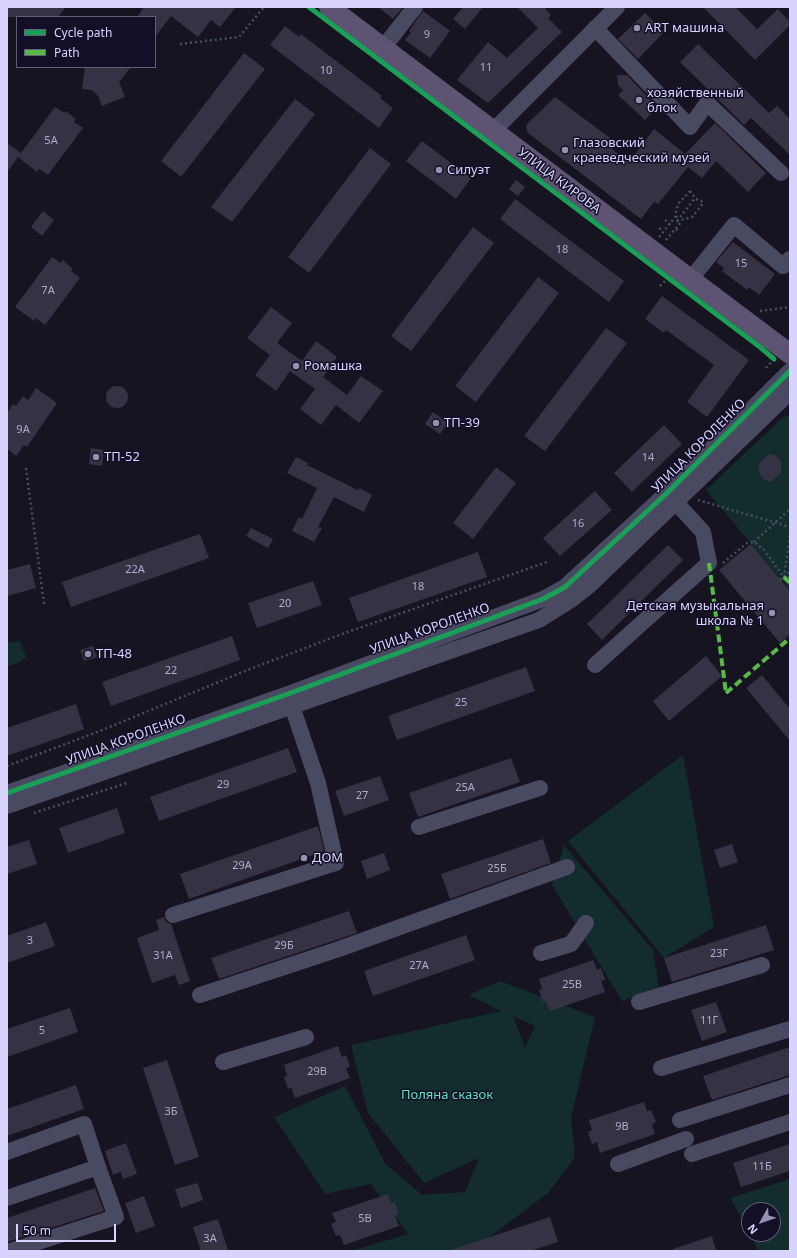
<!DOCTYPE html>
<meta charset="utf-8">
<style>
body{margin:0}
#map{position:relative;width:797px;height:1258px;overflow:hidden;background:#161421;font-family:"Noto Sans",sans-serif}
canvas{display:block}
.frame{position:absolute;inset:0;border:8px solid #d9d4ff;pointer-events:none}
.legend{position:absolute;left:16px;top:16px;width:140px;height:52px;box-sizing:border-box;background:#130f26;border:1px solid #625e7d;margin:0;padding:5px 7px;list-style:none;font-size:12px;color:#d9d4ff}
.legend li{display:flex;align-items:center;gap:8px;height:20px}
.legend b{width:20px;border:1px solid #625e7d}
.north{position:absolute;left:741px;top:1202px;width:40px;height:40px;box-sizing:border-box;background:#130f26;border:1px solid #625e7d;border-radius:50%;rotate:230deg;font-size:11px;font-weight:700;line-height:16px;text-align:center;color:#d9d4ff}
.north::after{content:'';display:block;margin:auto;width:14px;height:18px;background:#9591b1;clip-path:polygon(50% 0,100% 100%,50% 72%,0 100%)}
.scale{position:absolute;left:16px;top:1224px;width:100px;height:18px;box-sizing:border-box;border:2px solid #d9d4ff;border-top:0;padding-left:5px;font-size:12px;line-height:14px;white-space:nowrap;color:#d9d4ff;-webkit-text-stroke:3px #130f26;paint-order:stroke}
</style>
<div id="map">
<canvas width="797" height="1258"></canvas>
<div class="frame"></div>
<ul class="legend">
<li><b style="height:5px;background:#1a9f57"></b>Cycle path</li>
<li><b style="height:5px;background:#58b947"></b>Path</li>
</ul>
<div class="north">N</div>
<div class="scale">50 m</div>
</div>
<script>
const context = document.querySelector('canvas').getContext('2d');
context.lineJoin = 'round';
function paint(path, color) { context.fillStyle = color; context.fill(path, 'evenodd'); }
const shape = rows => new Path2D(rows.map(r => 'M' + r).join(''));
function trace(path, color, width, dash) { context.strokeStyle = color; context.lineWidth = width; context.lineCap = dash ? 'butt' : 'round'; context.setLineDash(dash || []); context.stroke(path); }
function write(font, color, halo, rows, align = 'center') {
  context.font = font + ' "Noto Sans",sans-serif'; context.lineWidth = 3; context.setLineDash([]); context.textBaseline = 'middle'; context.strokeStyle = halo; context.fillStyle = color; for (const [text, x, y, turn = 0] of rows) {
    context.save(); context.translate(x, y); context.rotate((+turn || 0) * Math.PI / 180); context.textAlign = isNaN(turn) ? turn : align; if (halo) context.strokeText(text, 0, 0); context.fillText(text, 0, 0); context.restore();
  }
}
paint(shape([
 [790,415,790,590,706,490,782,418],
 [20,641,26,657,19,663,7,666,7,643],
 [683,755,714,927,664,958,568,841],
 [564,845,653,950,659,988,622,1001,552,885],
 [500,981,595,1017,571,1118,575,1157,548,1193,471,1251,351,1251,408,1234,371,1184,325,1194,274,1117,345,1086,385,1163,422,1195,465,1192,479,1158,424,1183,368,1113,351,1045,501,1011,469,995],
 [513,1016,535,1026,525,1048],
 [790,1179,790,1251,758,1251,750,1234,773,1234,773,1210,749,1210,749,1232,730,1198]
]), '#132c2d');
paint(shape([
 [7,7,66,7,58,17,7,17],
 [144,7,236,7,220,27,211,20,198,37,171,16,155,37,155,17,137,17],
 [378,7,403,7,393,19],
 [463,7,483,7,465,29,453,19],
 [517,7,544,7,551,15,548,18,562,32,488,103,457,80,488,42,507,58,538,28],
 [703,7,735,7,757,29,778,9,790,22,790,25,755,60],
 [423,11,450,31,430,58,405,40,411,33,409,31],
 [645,13,664,32,638,59,618,39],
 [285,26,299,37,301,34,382,96,380,98,393,108,379,128,270,45],
 [698,44,769,113,777,106,790,119,790,155,751,118,744,125,680,62],
 [244,53,265,69,181,177,161,161],
 [85,67,131,67,119,82,125,97,102,106,98,96,92,90,82,89],
 [617,75,627,75,657,107,645,120,618,95,623,90,618,85],
 [555,97,617,143,612,149,629,162,654,129,685,154,715,123,766,173,748,192,716,161,702,178,688,167,658,204,654,202,641,219,528,133,526,127,528,123],
 [295,99,315,114,232,222,211,207],
 [55,107,64,113,66,111,76,119,74,122,83,128,48,175,39,169,37,172,18,157,7,172,7,143,21,153],
 [422,141,471,178,456,199,406,161],
 [370,148,391,164,309,273,288,257],
 [516,180,525,187,518,196,509,189],
 [515,199,624,281,609,302,500,219],
 [43,211,54,220,42,236,31,227],
 [473,227,494,243,411,351,391,336],
 [733,242,775,274,759,295,749,287,747,290,722,271,724,268,716,262],
 [52,257,61,263,63,260,73,269,71,271,80,278,45,325,36,318,34,321,15,307],
 [538,277,559,293,476,402,455,386],
 [662,296,749,360,707,417,687,402,714,365,666,330,664,333,645,319],
 [271,307,292,323,277,343,302,361,316,341,337,357,323,377,347,395,361,376,383,391,359,423,336,405,321,425,300,409,315,389,290,371,276,391,255,375,270,355,247,338],
 [606,328,627,343,545,451,524,436],
 '106 397a11 11 0 1 1 22 0a11 11 0 1 1-22 0Z',
 [36,388,57,403,27,447,24,445,16,456,7,449,7,413,13,404,16,406,23,396,28,400],
 [433,412,448,423,440,434,425,424],
 [664,425,682,444,632,492,614,473],
 [91,448,104,450,102,466,89,464],
 [769,454,775,455,781,461,781,473,771,482,765,480,760,475,759,469,759,464],
 [296,457,308,463,307,465,358,490,360,488,372,495,364,512,334,497,318,527,322,528,314,542,292,531,299,517,302,519,317,488,287,473],
 [496,467,516,483,473,539,453,523],
 [595,491,612,510,560,556,543,538],
 [251,528,273,539,268,548,246,536],
 [200,534,209,558,71,607,62,582],
 [751,544,790,591,790,634,780,643,719,570],
 [668,545,683,560,602,640,587,624],
 [478,552,487,577,358,622,349,598],
 [30,564,36,588,7,596,7,570],
 [313,581,322,605,257,628,248,603],
 [232,636,240,660,111,706,102,682],
 [93,646,97,657,84,661,80,650],
 [706,656,722,676,669,721,653,701],
 [526,667,535,691,397,740,388,716],
 [762,675,790,709,790,741,746,688],
 [76,704,84,729,7,756,7,728],
 [288,748,297,772,159,821,150,797],
 [511,758,520,782,418,817,409,793],
 [380,776,389,800,344,816,335,791],
 [117,808,125,833,68,853,59,828],
 [318,826,324,851,189,899,180,874],
 [543,839,551,863,450,899,441,874],
 [29,840,37,864,7,874,7,847],
 [732,844,738,862,720,868,714,850],
 [384,853,390,870,367,879,361,861],
 [349,911,357,933,219,979,211,958],
 [164,917,166,922,171,924,190,981,179,985,175,975,152,983,137,938,159,930,156,920],
 [46,922,55,946,7,963,7,936],
 [766,925,774,950,672,982,664,958],
 [466,935,475,960,373,996,364,971],
 [593,960,597,970,601,968,605,980,601,981,605,992,550,1011,546,1001,543,1002,539,990,542,989,539,979],
 [716,1002,727,1032,702,1041,691,1010],
 [70,1008,78,1032,7,1057,7,1029],
 [338,1046,342,1057,346,1055,350,1067,346,1068,350,1078,295,1098,291,1087,288,1089,284,1077,287,1076,284,1065],
 [790,1047,790,1075,712,1100,703,1076],
 [167,1060,199,1157,175,1165,143,1068],
 [76,1085,84,1109,7,1136,7,1109],
 [644,1102,647,1111,651,1110,656,1122,652,1124,655,1134,600,1153,597,1142,592,1144,588,1132,592,1130,589,1120],
 [126,1143,137,1174,123,1179,121,1172,113,1175,105,1151],
 [790,1144,790,1171,741,1187,733,1163],
 [198,1183,203,1200,181,1208,175,1189],
 [95,1188,104,1211,7,1242,7,1218],
 [388,1194,391,1203,395,1202,399,1214,395,1216,399,1226,344,1245,340,1235,336,1236,331,1224,336,1222,332,1213],
 [144,1196,155,1226,136,1233,125,1203],
 [550,1217,558,1242,530,1251,454,1251,454,1249],
 [218,1219,228,1251,201,1251,193,1227],
 [712,1236,716,1251,673,1251,673,1249]
]), '#343243');
trace(shape([
 [180,44,239,37,264,7],
 [690,191,696,199,703,202,701,206,692,217,677,221,676,210,679,203,690,191],
 [665,220,670,224],
 [677,221,695,198],
 [659,228,663,231],
 [676,229,680,232],
 [659,237,676,216],
 [666,240,682,221],
 [660,286,666,280],
 [760,311,790,307],
 [766,368,772,361],
 [26,468,44,604],
 [698,500,790,527],
 [790,536,784,577,790,577],
 [754,542,790,509],
 [723,563,747,543,754,542,764,550,784,577],
 [780,580,790,572],
 [7,766,100,731,250,669,342,634,547,562],
 [34,813,127,783]
]), '#44505f', 2.5, [2, 3]);
trace(shape([
 [595,28,690,127,707,103,781,173],
 [383,48,415,7],
 [493,131,617,7],
 [690,280,734,225,783,266,790,259],
 [595,665,709,563,703,532,668,494],
 [7,793,288,694,543,599,565,587,667,493,790,371],
 [7,806,539,620,571,600,590,585,790,392],
 [419,827,540,788],
 [173,915,336,863,318,783,289,697],
 [541,953,571,944,586,923],
 [200,995,339,949,567,867],
 [639,1002,762,965],
 [223,1062,306,1037],
 [661,1068,790,1029],
 [680,1120,790,1085],
 [7,1152,84,1124,98,1167],
 [692,1154,790,1122],
 [618,1164,686,1139],
 [7,1198,98,1167,116,1217,10,1251]
]), '#4a4962', 16);
trace(shape([
 [329,7,790,354]
]), '#5e5373', 20);
trace(shape([
 [709,563,726,693],
 [784,577,790,583],
 [726,693,790,638]
]), '#58b947', 4, [8, 4]);
trace(shape([
 [309,7,760,347,774,359],
 [7,793,288,694,543,599,565,587,667,493,790,371]
]), '#1a9f57', 5);
for (const [x, y, r, color] of [
 [637,28,4,"#9591b1"],
 [639,100,4,"#9591b1"],
 [565,150,4,"#9591b1"],
 [439,170,4,"#9591b1"],
 [296,366,4,"#9591b1"],
 [436,423,4,"#9591b1"],
 [96,457,4,"#9591b1"],
 [772,613,4,"#9591b1"],
 [88,654,4,"#9591b1"],
 [304,858,4,"#9591b1"]
]) { const dot = new Path2D(); dot.arc(x, y, r, 0, 2 * Math.PI); context.fillStyle = color; context.fill(dot); trace(dot, '#130f26', 1.5); }
write('11px', '#b0acd0', null, [
 ["9",427,35],
 ["11",486,68],
 ["10",326,71],
 ["5А",51,141],
 ["18",562,250],
 ["15",741,264],
 ["7А",48,291],
 ["9А",23,430],
 ["14",648,458],
 ["16",578,524],
 ["22А",135,570],
 ["18",418,587],
 ["20",285,604],
 ["22",171,671],
 ["25",461,703],
 ["29",223,785],
 ["25А",465,788],
 ["27",362,796],
 ["29А",242,866],
 ["25Б",497,869],
 ["3",30,941],
 ["29Б",284,946],
 ["23Г",719,954],
 ["31А",163,956],
 ["27А",419,966],
 ["25В",572,985],
 ["11Г",709,1021],
 ["5",42,1031],
 ["29В",317,1072],
 ["3Б",171,1112],
 ["9В",622,1127],
 ["11Б",762,1167],
 ["5В",365,1219],
 ["3А",210,1239]
]);
write('13px', '#d9d4ff', '#130f26', [
 ["ART машина",645,28],
 ["хозяйственный",647,93],
 ["блок",647,108],
 ["Глазовский",573,143],
 ["краеведческий музей",573,158],
 ["Силуэт",447,170],
 ["Ромашка",304,366],
 ["ТП-39",444,423],
 ["ТП-52",104,457],
 ["Детская музыкальная",764,606,"right"],
 ["школа № 1",764,621,"right"],
 ["ТП-48",96,654],
 ["ДОМ",312,858]
], 'left');
write('13px', '#d9d4ff', '#130f26', [
 ["УЛИЦА КИРОВА",559,181,37],
 ["УЛИЦА КОРОЛЕНКО",699,446,-45],
 ["УЛИЦА КОРОЛЕНКО",430,629,-20],
 ["УЛИЦА КОРОЛЕНКО",126,740,-20]
]);
write('13px', '#5fe0c0', '#130f26', [
 ["Поляна сказок",447,1095]
]);
</script>
